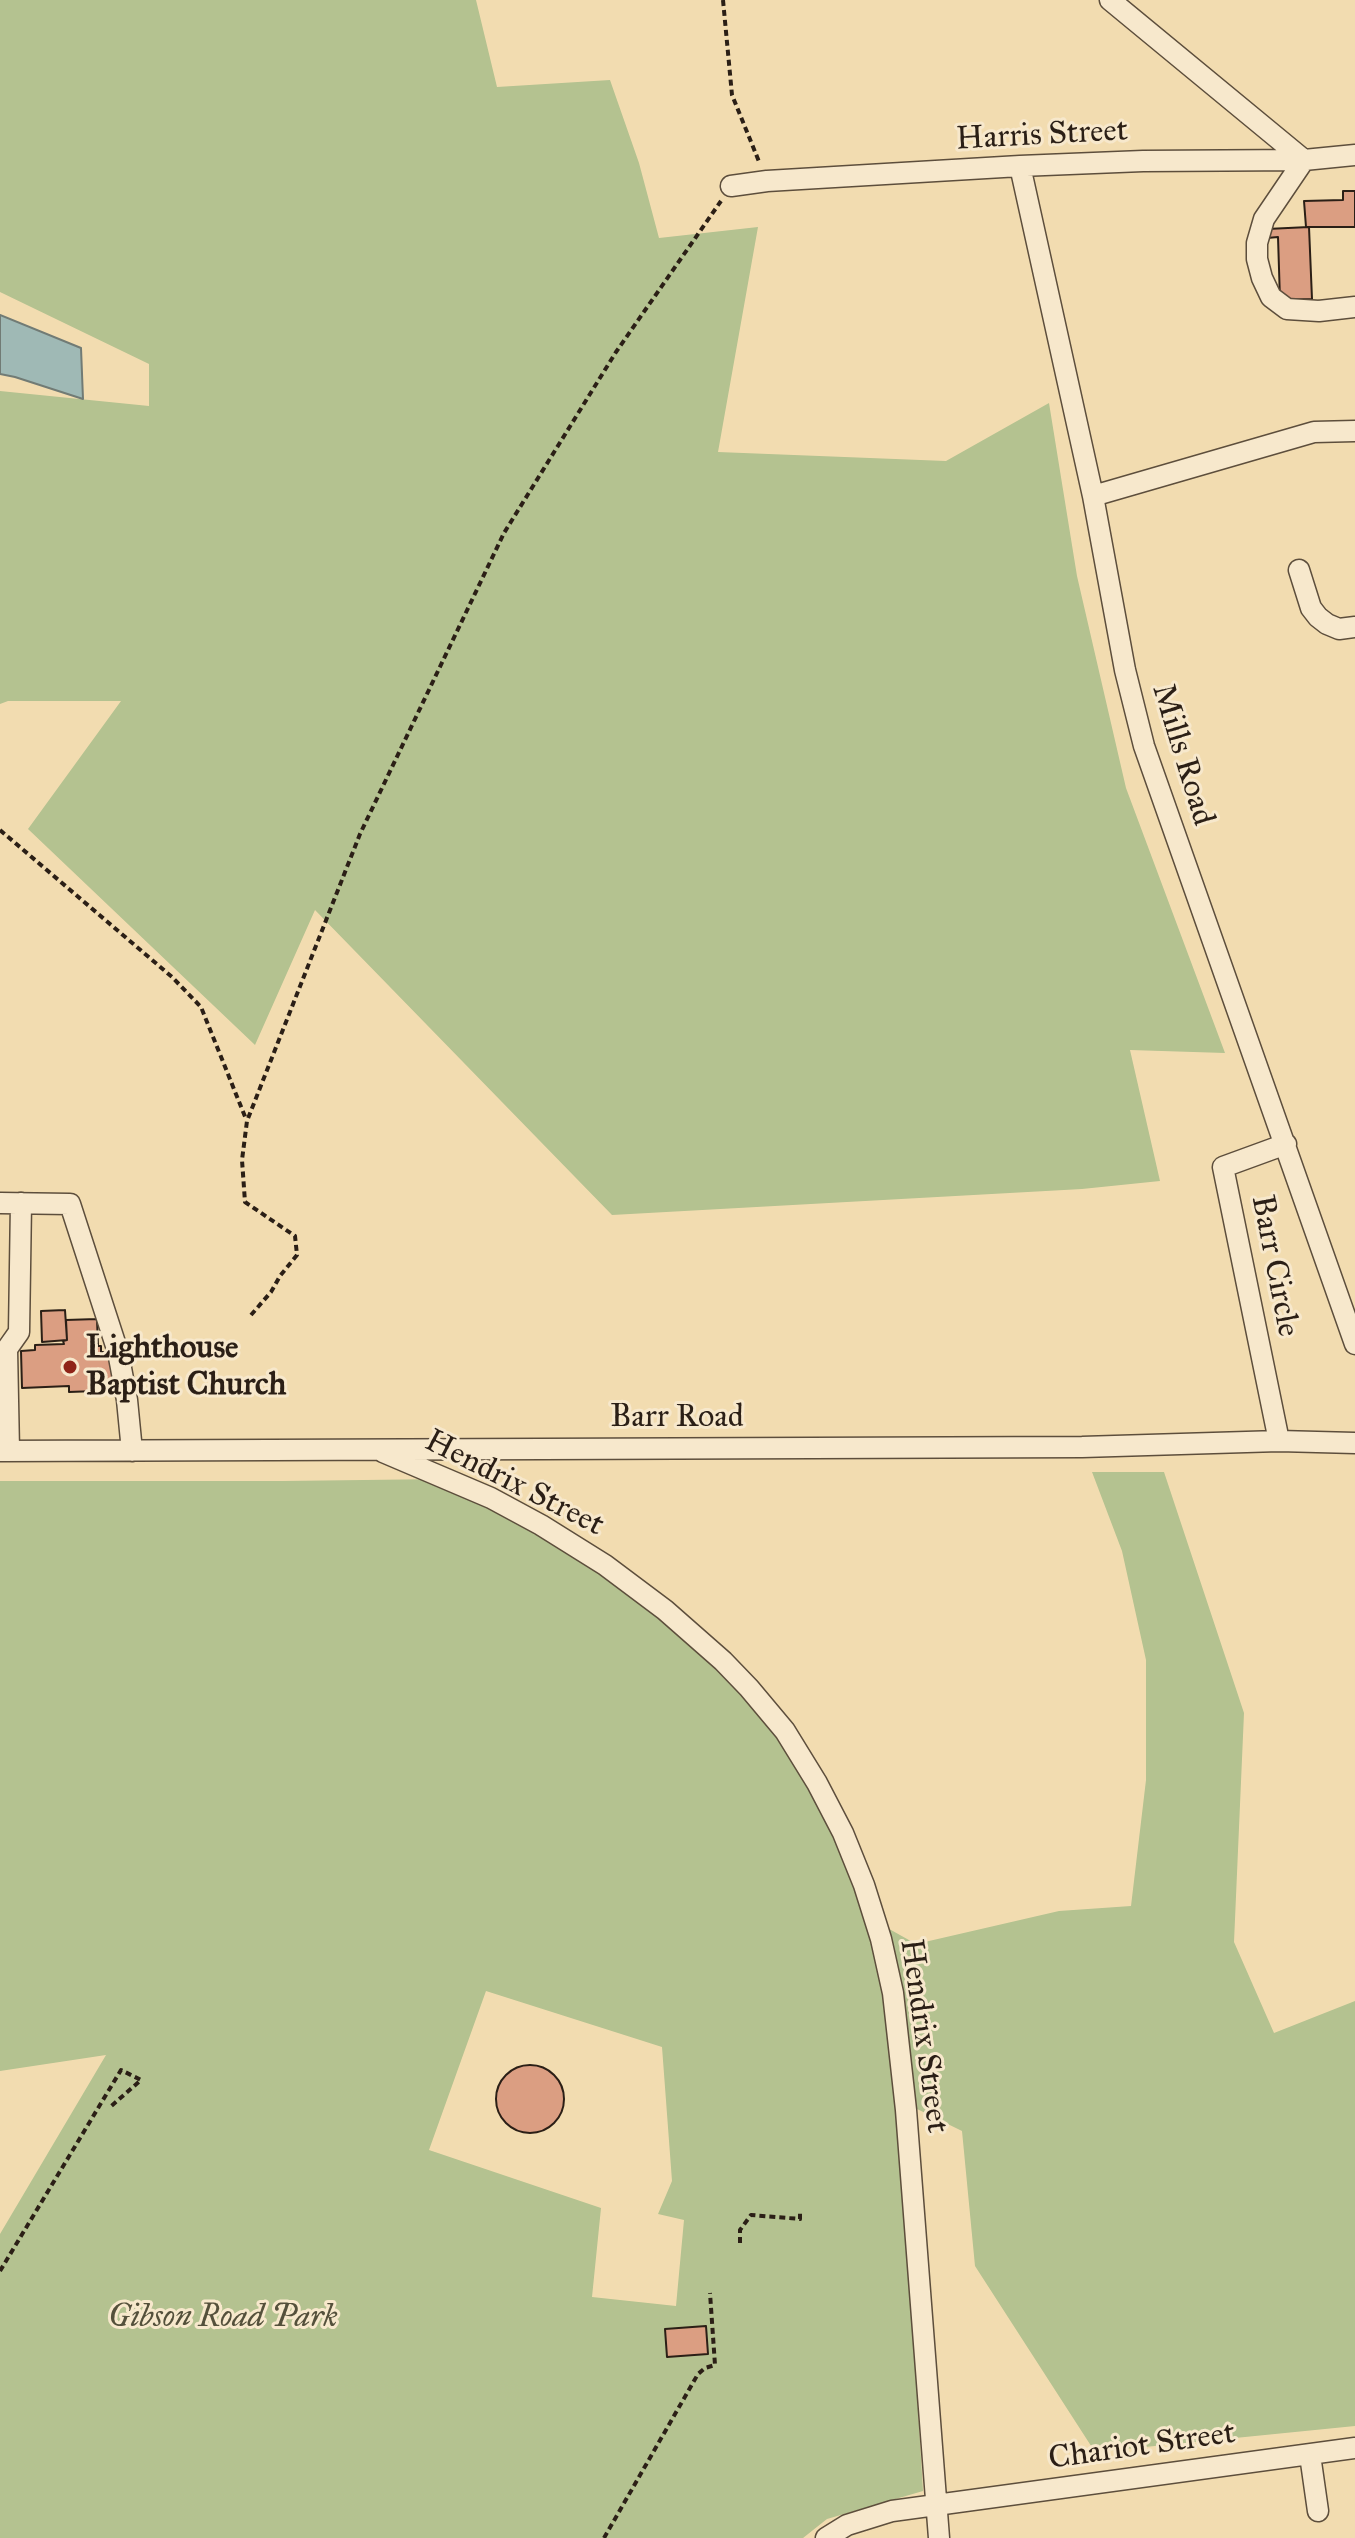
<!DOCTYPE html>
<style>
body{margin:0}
canvas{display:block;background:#f2dcb0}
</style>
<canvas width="1355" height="2538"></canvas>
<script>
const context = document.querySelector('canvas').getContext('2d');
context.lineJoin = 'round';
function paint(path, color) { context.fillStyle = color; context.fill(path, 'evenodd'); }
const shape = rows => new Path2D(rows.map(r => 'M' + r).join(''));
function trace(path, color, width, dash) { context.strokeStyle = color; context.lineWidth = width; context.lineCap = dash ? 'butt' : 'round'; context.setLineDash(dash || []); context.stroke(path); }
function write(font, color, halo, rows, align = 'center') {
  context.font = font + ' "IM FELL Great Primer",serif'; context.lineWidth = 6; context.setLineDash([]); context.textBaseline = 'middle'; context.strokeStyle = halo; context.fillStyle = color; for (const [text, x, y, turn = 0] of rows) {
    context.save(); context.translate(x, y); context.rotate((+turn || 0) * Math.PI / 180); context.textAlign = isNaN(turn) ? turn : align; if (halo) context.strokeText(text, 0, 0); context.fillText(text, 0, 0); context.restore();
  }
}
paint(shape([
 [0,0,476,0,497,87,610,80,639,163,659,238,758,227,718,452,946,461,1049,403,1077,576,1126,788,1225,1053,1130,1050,1160,1181,1082,1189,612,1215,315,910,255,1045,28,829,121,701,8,701,0,704,0,391,149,406,149,364,0,292],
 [1092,1472,1164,1472,1244,1713,1234,1942,1274,2033,1355,2001,1355,2426,1095,2452,975,2266,962,2131,913,2107,906,2212,923,2491,827,2519,803,2538,0,2538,0,2234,106,2055,0,2071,0,1481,282,1481,445,1479,605,1565,785,1731,875,1921,916,1944,1059,1911,1131,1906,1146,1780,1146,1660,1122,1551],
 [486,1991,662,2047,672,2181,658,2214,684,2220,676,2306,592,2297,601,2208,429,2150]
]), '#b4c290');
const water = shape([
 [0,315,81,348,83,399,15,377,0,374,0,315]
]);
paint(water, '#9fb9b5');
trace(water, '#717b75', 2);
const building = shape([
 [1343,191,1355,191,1355,227,1306,227,1304,201,1343,200,1343,191],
 [1309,227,1312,299,1280,300,1278,237,1267,238,1267,229,1309,227],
 [65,1310,67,1340,42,1342,41,1311,65,1310],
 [97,1319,98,1346,101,1346,101,1352,117,1352,118,1382,95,1382,96,1391,69,1392,69,1386,22,1388,21,1351,35,1350,35,1345,64,1344,63,1341,67,1340,66,1320,97,1319],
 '496 2099a34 34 0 1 1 68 0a34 34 0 1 1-68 0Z',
 [706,2326,708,2354,667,2357,665,2329,706,2326]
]);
paint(building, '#db9e82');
trace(building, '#2b1f16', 2);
const minor = shape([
 [1110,0,1304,160,1264,219,1257,243,1257,259,1262,278,1271,297,1287,309,1319,311,1355,307],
 [1020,166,1093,496,1125,670,1144,746,1355,1344],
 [731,186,767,181,1020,166,1143,161,1304,160,1355,155],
 [1093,496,1314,432,1355,431],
 [1299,570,1311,608,1318,617,1327,624,1339,629,1355,627],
 [0,1203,70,1204,118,1352,127,1400,132,1451],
 [1279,1441,1223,1167,1286,1144],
 [0,1451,1082,1447,1279,1441,1355,1443],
 [9,1451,7,1349,19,1332,21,1203],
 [383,1452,491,1498,541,1525,605,1565,665,1610,723,1661,749,1688,785,1731,817,1783,843,1833,864,1885,881,1939,893,1993,906,2110,939,2538],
 [1310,2455,1318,2511],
 [826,2538,847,2525,892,2511,1355,2448]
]);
trace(minor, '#5d4e3c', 23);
trace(shape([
 [723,0,732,95,760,164],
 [0,830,172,977,201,1007,246,1119],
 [251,1315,271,1292,280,1276,297,1255,295,1236,245,1202,242,1160,247,1121,360,834,504,533,616,352,721,201],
 [740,2243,740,2230,751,2215,800,2219,800,2212],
 [0,2271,121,2070,141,2080,109,2108],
 [604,2538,698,2374,705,2368,715,2365,710,2293]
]), '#2b1f16', 4, [6, 4]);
trace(minor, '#f7e8cc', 20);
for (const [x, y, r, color] of [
 [70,1367,8,"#8f2418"]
]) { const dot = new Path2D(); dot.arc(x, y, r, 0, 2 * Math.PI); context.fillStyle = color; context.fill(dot); trace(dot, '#f7e8cc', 3); }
write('32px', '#2b1f16', '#f7e8cc', [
 ["Harris Street",1042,136,-3],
 ["Mills Road",1182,755,73],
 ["Barr Circle",1274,1266,79],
 ["Barr Road",677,1418],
 ["Hendrix Street",514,1484,27],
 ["Hendrix Street",923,2036,82],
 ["Chariot Street",1142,2447,-8]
]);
write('bold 32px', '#2b1f16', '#f7e8cc', [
 ["Lighthouse",86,1349],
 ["Baptist Church",86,1386]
], 'left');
write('italic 32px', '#54503b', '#f7e8cc', [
 ["Gibson Road Park",223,2318]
]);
</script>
